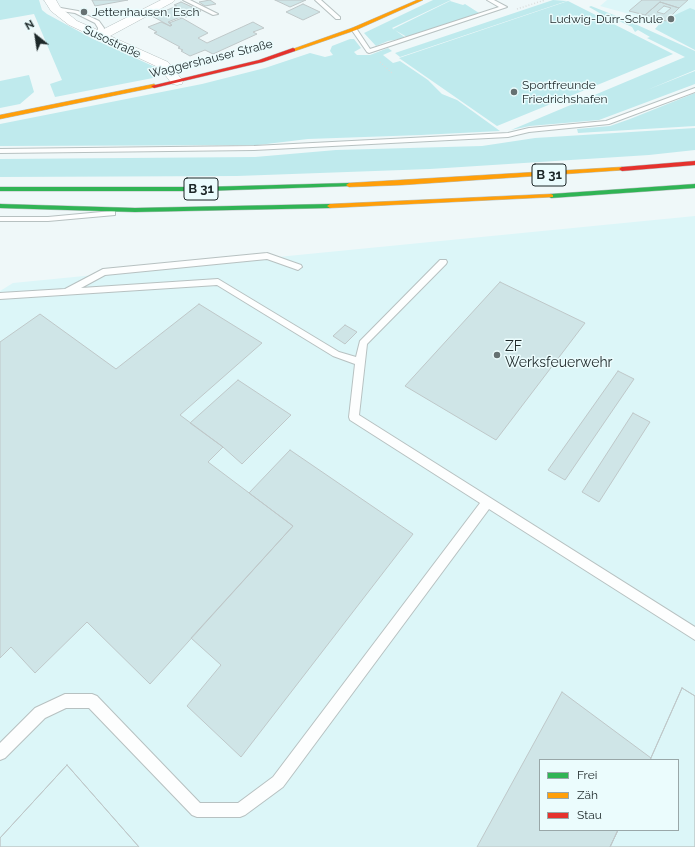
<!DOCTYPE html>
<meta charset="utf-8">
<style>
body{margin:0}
#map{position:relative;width:695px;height:847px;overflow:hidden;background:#eff8f9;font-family:Raleway,sans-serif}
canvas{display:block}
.legend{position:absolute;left:539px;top:759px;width:140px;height:72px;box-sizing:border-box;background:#ebfcfd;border:1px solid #99a7a8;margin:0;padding:5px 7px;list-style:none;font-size:12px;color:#1d2829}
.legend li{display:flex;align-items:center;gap:8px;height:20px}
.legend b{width:20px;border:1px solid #99a7a8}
.north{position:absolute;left:16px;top:16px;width:40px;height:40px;-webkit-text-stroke:3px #ebfcfd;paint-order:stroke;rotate:330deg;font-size:11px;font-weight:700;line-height:16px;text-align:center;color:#1d2829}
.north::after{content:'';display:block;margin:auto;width:14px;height:18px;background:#1d2829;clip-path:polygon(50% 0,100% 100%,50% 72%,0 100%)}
</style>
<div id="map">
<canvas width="695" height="847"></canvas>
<ul class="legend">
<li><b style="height:5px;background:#30b455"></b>Frei</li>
<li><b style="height:5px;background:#ff9f0a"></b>Zäh</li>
<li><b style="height:5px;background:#e5322d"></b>Stau</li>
</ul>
<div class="north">N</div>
</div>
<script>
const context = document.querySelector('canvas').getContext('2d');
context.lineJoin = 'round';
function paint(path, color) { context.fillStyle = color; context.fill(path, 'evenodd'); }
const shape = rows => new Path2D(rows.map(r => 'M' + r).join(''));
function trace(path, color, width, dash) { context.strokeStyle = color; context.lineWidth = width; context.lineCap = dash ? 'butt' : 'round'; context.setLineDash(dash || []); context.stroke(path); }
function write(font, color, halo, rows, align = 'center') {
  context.font = font + ' Raleway,sans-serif'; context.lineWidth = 3; context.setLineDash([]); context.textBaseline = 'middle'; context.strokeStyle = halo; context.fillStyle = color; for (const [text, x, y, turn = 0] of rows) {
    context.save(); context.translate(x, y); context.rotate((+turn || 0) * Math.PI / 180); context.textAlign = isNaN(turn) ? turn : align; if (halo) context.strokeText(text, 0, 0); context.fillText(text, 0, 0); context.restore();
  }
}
paint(shape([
 [607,0,695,0,695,32,600,6],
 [695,216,695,847,0,847,0,291,13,283],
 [540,760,678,760,678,830,540,830]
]), '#dcf6f8');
paint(shape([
 [0,0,39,0,42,10,47,14,91,38,155,67,158,73,153,78,55,97,50,84,62,80,34,14,0,20],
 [433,0,451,0,392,28,406,38,388,41,376,46,364,33],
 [553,0,567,1,400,57,395,53],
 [450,1,463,5,465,4,479,13,407,37,393,29],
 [568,1,673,54,497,126,399,58],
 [591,6,624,19,695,51,695,70,647,90,695,71,695,84,599,120,530,126,511,130,685,57,647,38,650,37,638,30,635,32,632,27,619,21,610,19,589,7],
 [690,8,695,10,695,50,655,29,662,21],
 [350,39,354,39,361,48,354,52,357,55,370,55,388,48,392,51,383,55,393,63,400,61,428,80,442,94,457,100,500,131,421,135,308,139,258,145,0,146,0,124,202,84,265,68,310,53,325,57,333,55,330,51,332,46],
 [29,75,34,92,20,104,0,108,0,81],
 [695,93,695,126,578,133,577,129,610,126,630,119],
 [695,128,695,150,649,155,430,169,237,176,0,177,0,159,255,157,336,150,482,146,535,138]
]), '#bfeaed');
const building = shape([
 [92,0,128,0,95,6,92,0],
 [210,0,216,4,205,6,199,2,210,0],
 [275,0,306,0,290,7,275,0],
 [642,0,688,0,679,8,660,2,645,15,629,11,642,0],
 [181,2,201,11,186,17,183,16,168,22,172,25,170,26,152,16,177,6,174,5,181,2],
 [660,2,679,8,666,21,645,15,660,2],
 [664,6,671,8,664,14,657,12,664,6],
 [303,4,320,12,303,20,286,12,303,4],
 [182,18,208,33,198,38,207,43,253,22,264,28,253,32,257,34,213,54,205,50,190,56,181,51,183,50,178,48,180,47,154,33,157,32,148,27,161,22,170,26,172,25,169,23,182,18],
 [500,282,585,323,496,440,405,386,500,282],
 [199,304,262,343,180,415,223,447,208,462,293,526,150,684,87,622,35,673,11,647,0,658,0,342,40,314,116,369,199,304],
 [345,325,357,332,345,344,333,336,345,325],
 [618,371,634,379,565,480,548,470,618,371],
 [238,380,291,415,242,464,223,447,190,423,238,380],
 [633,413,650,422,599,502,582,492,633,413],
 [290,450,413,534,241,757,187,706,221,665,191,638,293,526,249,493,290,450],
 [682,688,695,696,695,847,610,847,618,830,678,830,678,760,650,760,682,688],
 [682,688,695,696,695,847,610,847,618,830,678,830,678,760,650,760,682,688],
 [562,692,651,758,650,760,540,760,540,830,618,830,610,847,477,847,562,692],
 [67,765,139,847,0,847,0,838,67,765],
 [67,765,139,847,0,847,0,838,67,765]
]);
paint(building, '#cfe5e7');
trace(building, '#bfc8c9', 1);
const lane = shape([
 [183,0,190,0,218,14,213,15,183,0],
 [315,0,321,0,340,17,340,19,336,19,315,0],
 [487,0,494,0,507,7,369,53,367,52,351,29,356,28,370,49,499,7,487,0],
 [55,7,78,11,99,21,104,28,103,36,100,38,97,36,98,28,95,23,75,13,53,10,53,8,55,7],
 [695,88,695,92,609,124,529,132,508,137,254,150,0,153,0,149,254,146,508,133,529,128,606,121,695,88],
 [112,211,115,211,115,215,48,221,0,221,0,217,48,217,112,211],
 [267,253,301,265,302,267,298,270,267,259,105,275,81,288,218,279,339,352,356,357,360,341,440,260,446,260,447,262,446,264,367,344,359,415,695,627,695,640,489,509,283,787,245,815,240,817,197,817,192,815,89,708,66,708,45,718,5,758,0,760,0,743,35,708,65,694,92,694,97,696,200,803,238,803,273,777,480,503,350,420,349,417,355,364,333,356,217,285,0,299,0,293,65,289,103,269,267,253]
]);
const street = shape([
 [44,0,56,0,60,7,77,21,100,31,161,0,175,0,173,2,110,36,168,62,183,81,182,84,177,85,172,84,160,68,69,25,51,11,44,0]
]);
const fast = shape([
 [349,183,352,185,351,186,204,191,0,191,0,187,204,187,349,183],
 [695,184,695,188,551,198,548,196,551,194,695,184],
 [0,204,135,208,330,204,333,206,330,208,135,212,0,208,0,204]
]);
const slow = shape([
 [417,0,423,0,356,30,295,51,290,50,352,28,417,0],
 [154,84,157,86,156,87,0,119,0,115,154,84],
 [622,167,625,169,624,170,402,185,349,187,346,185,349,183,622,167],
 [551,194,553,195,553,197,330,208,327,206,330,204,551,194]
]);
const jam = shape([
 [293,48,295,49,295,51,263,62,154,88,151,86,259,60,293,48],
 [695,161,695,165,622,171,619,169,622,167,695,161]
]);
trace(lane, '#b7c1c1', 2);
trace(street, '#b7c1c1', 1);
trace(fast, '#b7c1c1', 1);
trace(slow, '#b7c1c1', 1);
trace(jam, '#b7c1c1', 1);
trace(shape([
 [517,9,545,0],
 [380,62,393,74]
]), '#dbdede', 1.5, [1, 2]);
paint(lane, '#fdfefe');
paint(street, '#fdfefe');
paint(fast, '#30b455');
paint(slow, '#ff9f0a');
paint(jam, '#e5322d');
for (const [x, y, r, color] of [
 [84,12,4,"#667172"],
 [671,19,4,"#667172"],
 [514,92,4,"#667172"],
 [497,355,4,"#667172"]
]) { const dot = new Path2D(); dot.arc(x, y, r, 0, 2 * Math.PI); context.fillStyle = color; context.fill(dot); trace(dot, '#ebfcfd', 1.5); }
write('12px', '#1d2829', '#ebfcfd', [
 ["Jettenhausen, Esch",92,12],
 ["Ludwig-Dürr-Schule",663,19,"right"],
 ["Sportfreunde",522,85],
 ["Friedrichshafen",522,99]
], 'left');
write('12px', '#1d2829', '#ebfcfd', [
 ["Susostraße",112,42,25],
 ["Waggershauser Straße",211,59,-14]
]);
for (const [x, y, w] of [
 [549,175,34],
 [201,189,34]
]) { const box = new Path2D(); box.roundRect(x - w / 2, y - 11, w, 22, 3); context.fillStyle = '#ebfcfd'; context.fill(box); trace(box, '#1d2829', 1); }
write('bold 13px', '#1d2829', null, [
 ["B 31",549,175],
 ["B 31",201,189]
]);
write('14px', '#1d2829', '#ebfcfd', [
 ["ZF",505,347],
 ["Werksfeuerwehr",505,363]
], 'left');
</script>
